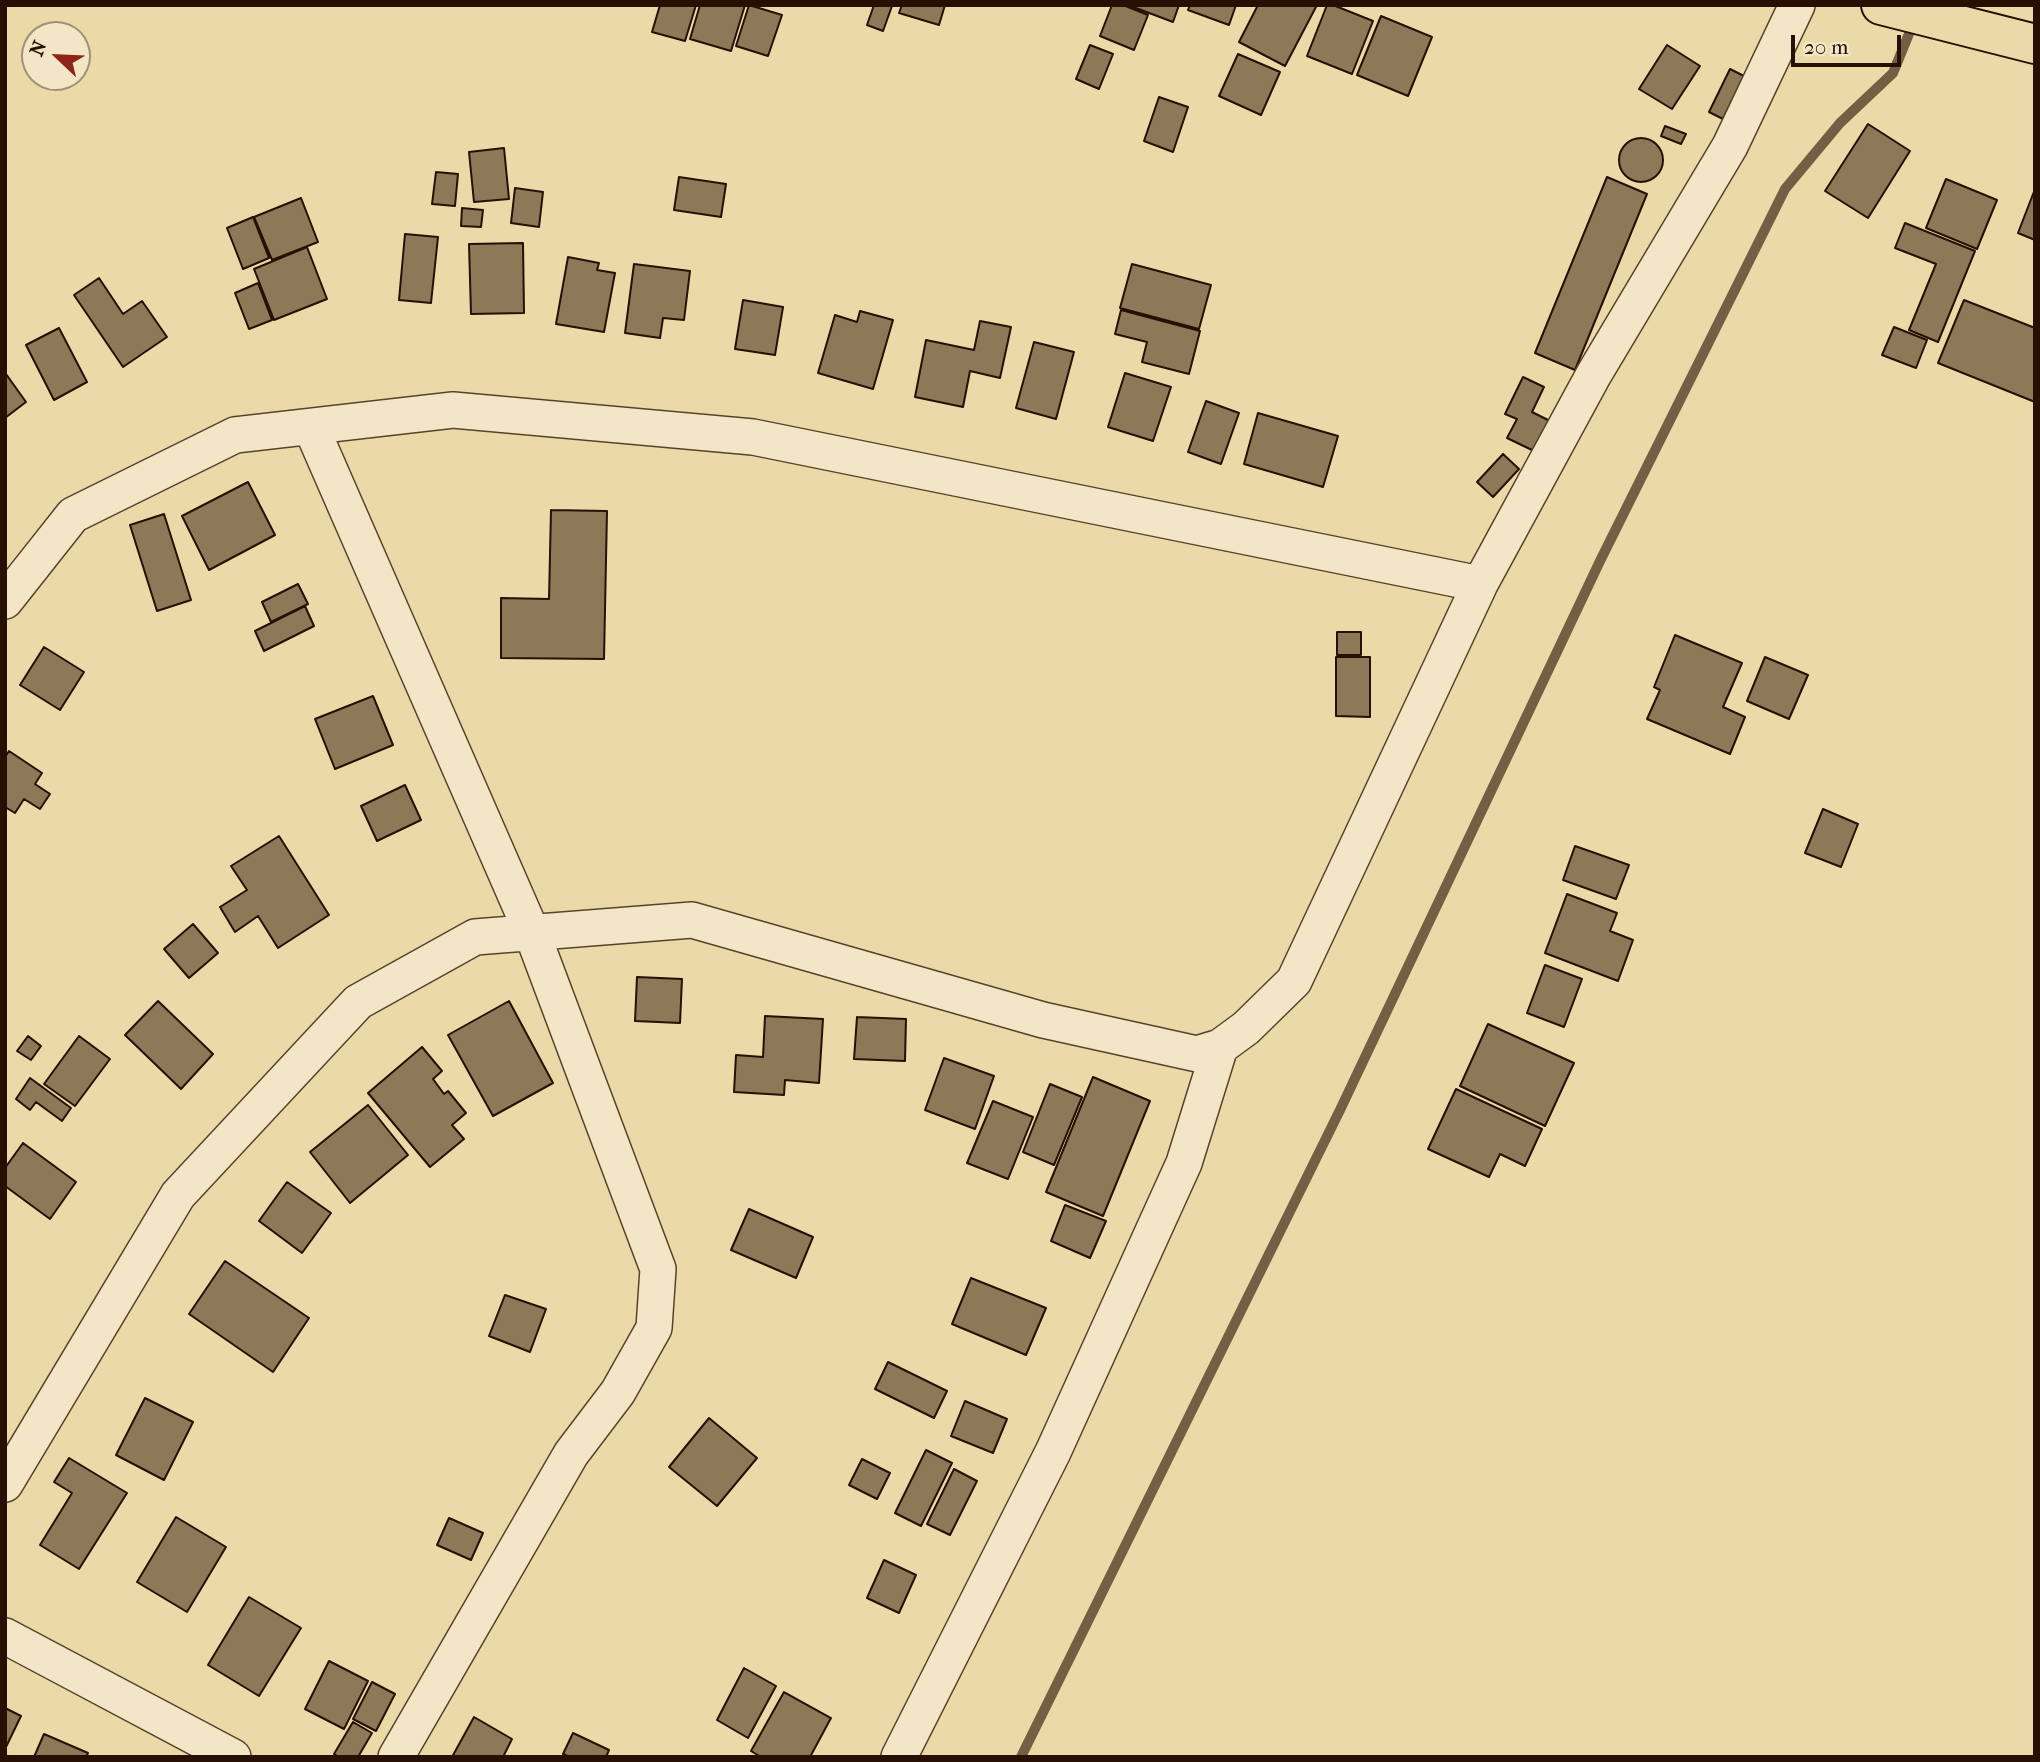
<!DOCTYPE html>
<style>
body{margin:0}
#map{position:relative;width:2040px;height:1762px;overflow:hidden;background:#ebd9a7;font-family:"IM FELL French Canon",serif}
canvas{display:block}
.frame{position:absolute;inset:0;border:7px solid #280f03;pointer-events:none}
.north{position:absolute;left:21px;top:21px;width:70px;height:70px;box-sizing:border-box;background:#f2e6c6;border:2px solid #a19078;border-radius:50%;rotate:293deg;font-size:19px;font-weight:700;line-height:28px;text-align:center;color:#280f03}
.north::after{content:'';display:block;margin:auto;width:24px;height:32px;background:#8f2418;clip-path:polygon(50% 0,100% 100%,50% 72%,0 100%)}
.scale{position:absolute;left:1791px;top:35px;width:110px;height:32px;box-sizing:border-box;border:4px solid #280f03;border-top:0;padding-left:9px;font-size:21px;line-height:24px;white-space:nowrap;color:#280f03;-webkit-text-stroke:5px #f2e6c6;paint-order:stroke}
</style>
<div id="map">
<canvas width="2040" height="1762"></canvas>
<div class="frame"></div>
<div class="north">N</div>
<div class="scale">20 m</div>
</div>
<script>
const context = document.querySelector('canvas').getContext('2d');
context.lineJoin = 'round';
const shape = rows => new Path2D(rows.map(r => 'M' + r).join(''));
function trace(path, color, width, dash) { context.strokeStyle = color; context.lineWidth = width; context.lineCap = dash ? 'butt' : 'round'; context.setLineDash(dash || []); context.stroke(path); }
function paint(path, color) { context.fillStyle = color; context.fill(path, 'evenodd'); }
trace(shape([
 [1021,1757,1340,1110,1600,561,1785,189,1840,123,1893,73,1915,19]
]), '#755f44', 10);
const building = shape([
 [660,5,696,5,685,41,652,32,660,5],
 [700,5,745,5,731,51,690,39,700,5],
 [749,5,782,15,768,56,736,46,749,5],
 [874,5,892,6,883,31,867,25,874,5],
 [902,5,945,5,939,25,899,13,902,5],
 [1112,5,1123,5,1148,15,1134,50,1100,36,1112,5],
 [1128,5,1179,5,1173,22,1128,5],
 [1190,5,1236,5,1229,25,1188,10,1190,5],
 [1258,5,1317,5,1285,66,1239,42,1258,5],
 [1327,5,1333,5,1373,21,1352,74,1307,56,1327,5],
 [1381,16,1432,37,1408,96,1357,75,1381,16],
 [1090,45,1113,54,1099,89,1076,79,1090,45],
 [1667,45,1700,66,1672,109,1639,89,1667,45],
 [1238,54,1280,72,1261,115,1219,96,1238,54],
 [1730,69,1744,76,1723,119,1709,112,1730,69],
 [1159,97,1188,107,1173,152,1144,141,1159,97],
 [1868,124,1910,151,1868,218,1825,191,1868,124],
 [1665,126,1686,134,1681,144,1661,136,1665,126],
 '1619 160a22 22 0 1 1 44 0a22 22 0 1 1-44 0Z',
 [504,148,509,199,474,202,469,152,504,148],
 [436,172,458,174,455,206,432,204,436,172],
 [679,177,726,184,721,217,674,210,679,177],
 [1607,177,1647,194,1575,370,1535,353,1607,177],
 [1946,179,1997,200,1977,249,1926,228,1946,179],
 [515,188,543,192,539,227,511,223,515,188],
 [2035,189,2035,240,2018,233,2035,189],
 [301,198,318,242,272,260,254,217,301,198],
 [462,208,483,210,481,227,461,226,462,208],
 [253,217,269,258,243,269,227,228,253,217],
 [1905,223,1975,251,1938,342,1909,330,1936,264,1895,248,1905,223],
 [405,234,438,237,431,303,399,300,405,234],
 [523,243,524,313,471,314,469,244,523,243],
 [307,247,327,299,274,320,254,269,307,247],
 [568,257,599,263,597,270,615,273,604,332,556,324,568,257],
 [634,264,690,271,684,320,663,318,660,338,625,333,634,264],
 [1132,264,1211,285,1199,329,1120,308,1132,264],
 [99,278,123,314,142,301,167,337,123,367,74,295,99,278],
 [258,283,272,320,249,329,235,293,258,283],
 [743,300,783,307,775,355,735,349,743,300],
 [1964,300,2035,328,2035,402,1938,363,1964,300],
 [1121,310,1200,331,1189,374,1142,362,1147,342,1115,334,1121,310],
 [860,311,893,320,873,389,818,373,835,315,857,322,860,311],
 [980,321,1011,327,1000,378,970,371,963,407,915,397,926,340,974,350,980,321],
 [1894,327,1927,340,1916,368,1882,355,1894,327],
 [59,328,87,382,54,400,26,345,59,328],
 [1034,342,1074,352,1056,419,1016,408,1034,342],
 [1125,373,1171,387,1153,441,1108,427,1125,373],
 [6,374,26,402,5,418,5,375,6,374],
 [1523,377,1544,387,1532,412,1550,421,1534,451,1507,438,1517,419,1505,414,1523,377],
 [1206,401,1239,413,1221,464,1188,452,1206,401],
 [1258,413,1338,436,1323,487,1244,464,1258,413],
 [1503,454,1519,469,1493,497,1477,482,1503,454],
 [248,482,275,535,209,570,182,516,248,482],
 [551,510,607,511,604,659,501,658,501,598,549,599,551,510],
 [164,514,191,600,157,611,130,525,164,514],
 [298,584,308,604,271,622,262,602,298,584],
 [305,606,314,626,264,651,255,631,305,606],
 [1337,632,1361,632,1361,655,1337,655,1337,632],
 [1675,635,1742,663,1723,707,1745,717,1730,754,1647,719,1660,690,1654,687,1675,635],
 [44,647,84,672,60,710,20,685,44,647],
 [1336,657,1370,657,1370,717,1336,716,1336,657],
 [1765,657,1808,675,1789,719,1747,701,1765,657],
 [373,696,393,745,335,769,315,719,373,696],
 [9,751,42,773,35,784,50,794,40,809,24,799,15,813,5,807,5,757,9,751],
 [405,785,421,820,377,841,361,806,405,785],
 [1823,809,1858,824,1841,867,1805,853,1823,809],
 [279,836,329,915,278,948,258,916,235,932,220,907,247,890,231,866,279,836],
 [1575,846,1629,865,1616,899,1563,880,1575,846],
 [1567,894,1617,913,1610,931,1633,940,1618,981,1545,953,1567,894],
 [193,924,218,953,189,978,164,949,193,924],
 [1545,965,1582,979,1564,1027,1527,1013,1545,965],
 [637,977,682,979,680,1023,635,1021,637,977],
 [158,1001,213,1054,181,1089,125,1035,158,1001],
 [509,1001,553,1083,493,1116,448,1035,509,1001],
 [765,1016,823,1019,819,1083,785,1080,784,1095,734,1092,736,1055,763,1057,765,1016],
 [857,1017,906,1019,905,1061,854,1059,857,1017],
 [1488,1024,1574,1063,1545,1126,1460,1086,1488,1024],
 [28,1036,41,1046,31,1060,17,1051,28,1036],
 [79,1036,110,1059,75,1106,44,1084,79,1036],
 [422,1047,442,1071,433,1079,444,1094,448,1091,466,1113,452,1125,464,1139,430,1167,368,1093,422,1047],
 [944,1058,994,1076,975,1129,925,1110,944,1058],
 [1093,1077,1150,1101,1103,1216,1046,1192,1093,1077],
 [30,1078,71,1108,62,1121,36,1102,30,1110,16,1099,30,1078],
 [1050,1084,1082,1097,1054,1165,1023,1152,1050,1084],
 [1456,1089,1542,1129,1525,1166,1500,1154,1489,1177,1428,1149,1456,1089],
 [993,1101,1033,1117,1008,1179,967,1163,993,1101],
 [368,1105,408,1155,350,1203,310,1152,368,1105],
 [23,1143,76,1182,50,1219,5,1186,5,1168,23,1143],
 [287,1182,331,1213,302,1253,259,1221,287,1182],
 [1065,1205,1106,1221,1090,1258,1051,1241,1065,1205],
 [749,1209,813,1237,796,1278,731,1250,749,1209],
 [225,1261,309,1318,273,1372,189,1314,225,1261],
 [971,1278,1046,1308,1026,1355,952,1324,971,1278],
 [505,1295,546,1309,530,1352,489,1336,505,1295],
 [888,1362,947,1391,934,1418,875,1389,888,1362],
 [145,1398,193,1422,164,1480,116,1455,145,1398],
 [965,1401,1007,1419,993,1453,951,1436,965,1401],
 [709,1418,757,1458,717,1506,669,1467,709,1418],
 [926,1450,952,1463,921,1526,895,1513,926,1450],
 [69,1458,127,1493,79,1569,40,1545,72,1493,54,1482,69,1458],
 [862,1459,890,1473,877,1499,849,1485,862,1459],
 [954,1469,977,1481,950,1535,927,1524,954,1469],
 [176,1517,226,1547,187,1612,137,1582,176,1517],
 [449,1518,483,1533,471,1560,437,1545,449,1518],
 [884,1560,916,1575,899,1613,867,1598,884,1560],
 [249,1597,301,1628,259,1696,208,1665,249,1597],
 [329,1661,368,1681,344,1729,305,1709,329,1661],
 [744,1668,776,1686,748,1738,717,1720,744,1668],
 [372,1682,395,1694,376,1731,353,1719,372,1682],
 [784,1692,831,1718,810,1757,761,1757,751,1751,784,1692],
 [5,1708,21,1716,5,1749,5,1708],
 [474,1717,512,1739,503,1757,452,1757,474,1717],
 [353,1722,372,1733,358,1757,339,1757,334,1754,353,1722],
 [573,1733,609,1750,606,1757,570,1757,563,1754,573,1733],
 [44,1734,88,1753,86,1757,34,1757,44,1734]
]);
paint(building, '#8d7858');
trace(building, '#280f03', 2);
const street = shape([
 [311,427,532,933,658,1269,654,1328,618,1392,571,1454,396,1757],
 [5,601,73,515,235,435,453,410,753,437,1480,584],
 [5,1484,178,1195,358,1002,475,937,692,920,1043,1020,1197,1054,1220,1047,1246,1028,1294,981,1480,584,1594,374,1730,146,1797,5],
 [5,1636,233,1757],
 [899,1757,1053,1452,1184,1163,1220,1047]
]);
const primary = shape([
 [1881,5,2035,44]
]);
trace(street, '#59422c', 38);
trace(primary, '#280f03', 42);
trace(street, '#f2e6c6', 35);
trace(primary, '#ebd9a7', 38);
</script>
